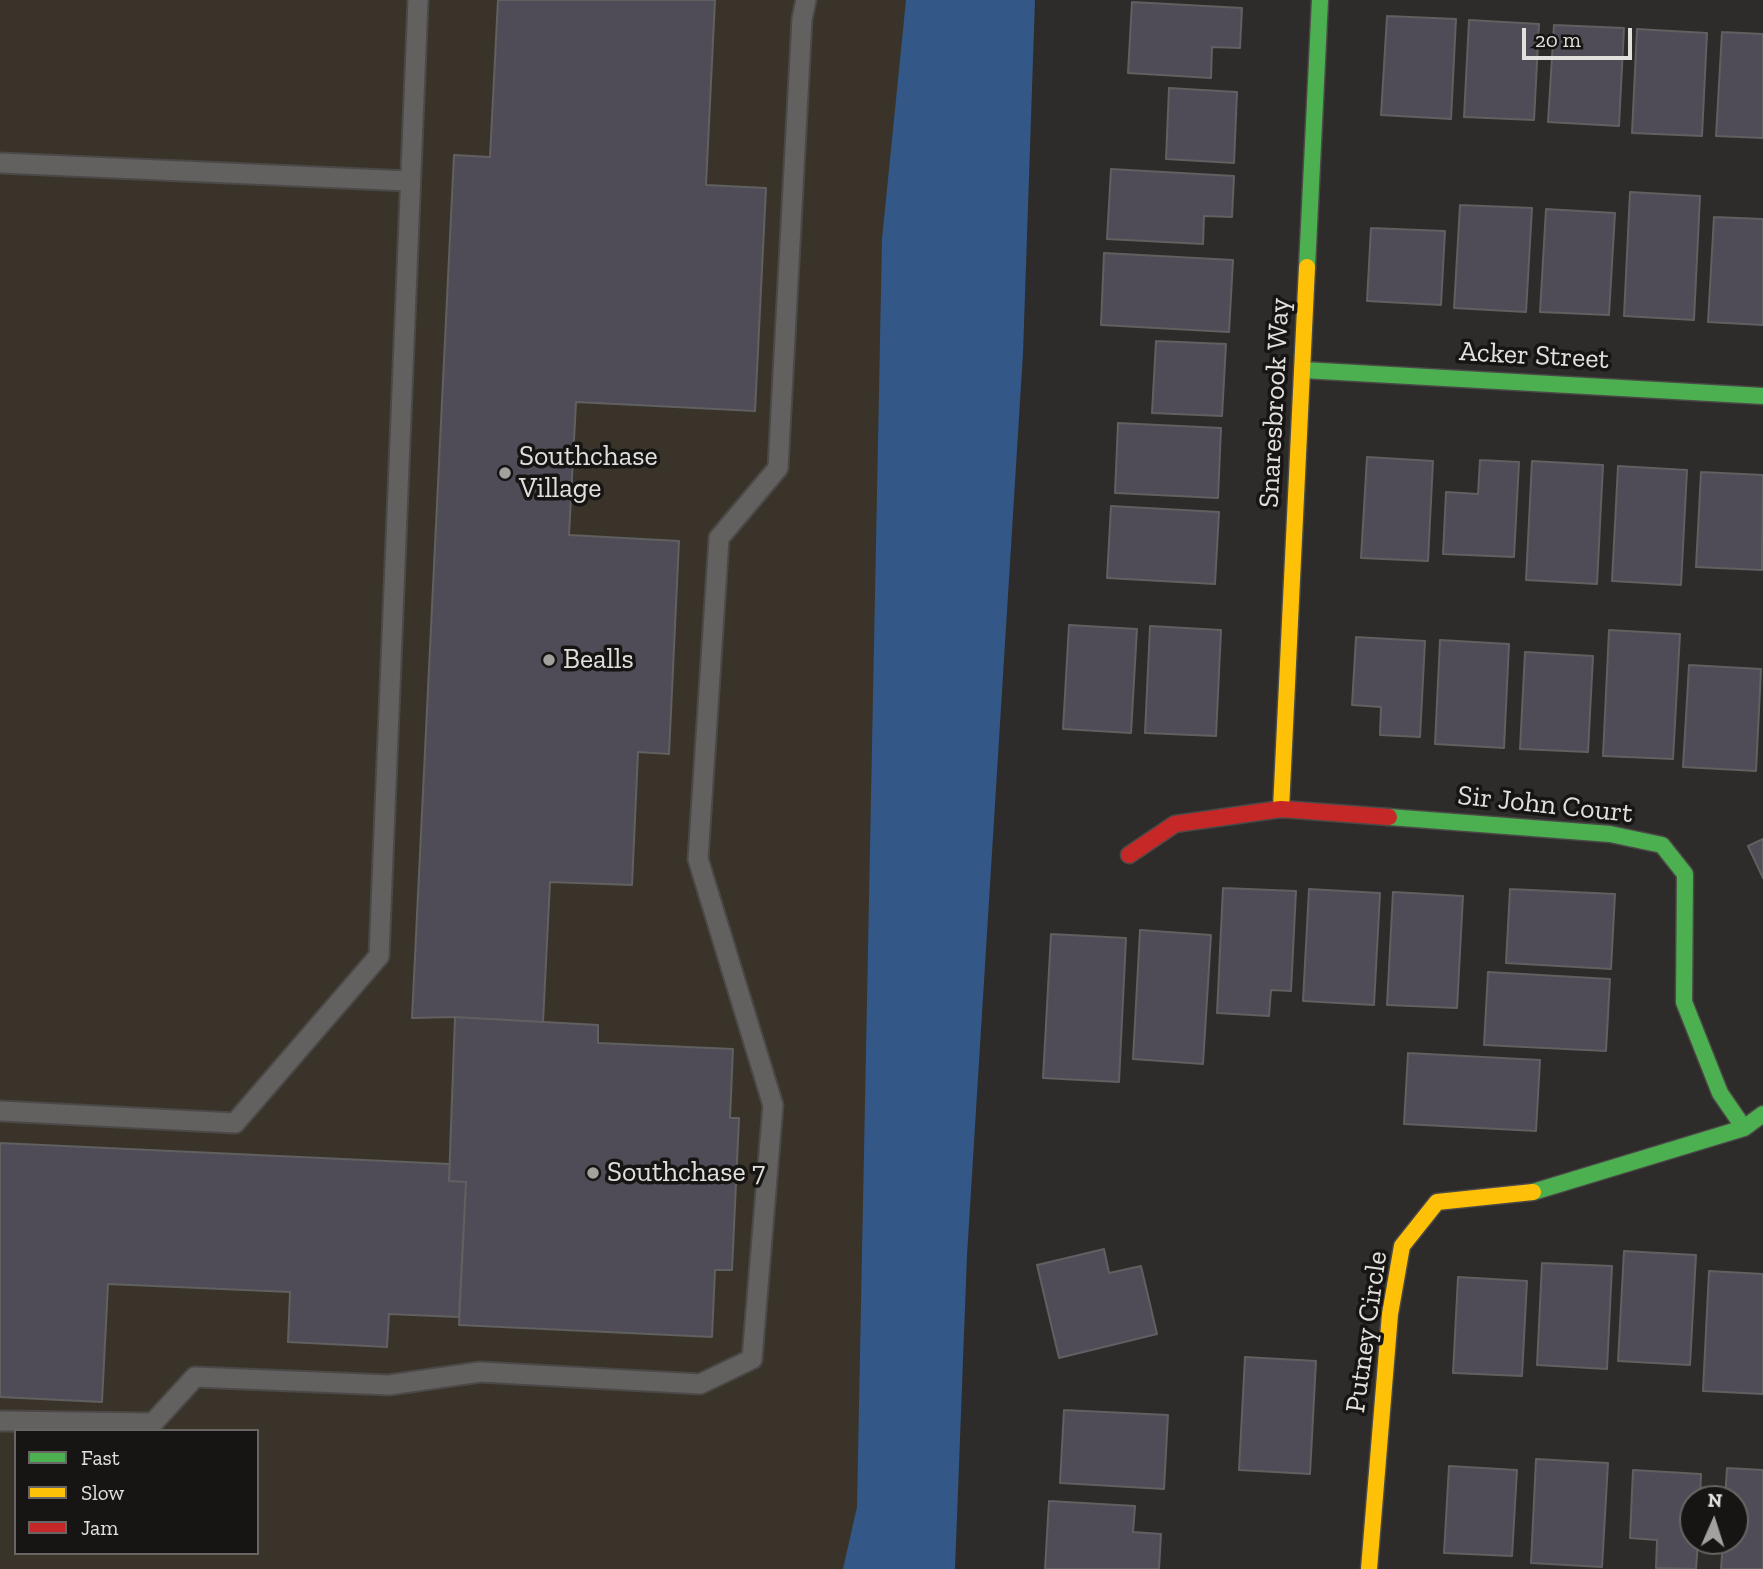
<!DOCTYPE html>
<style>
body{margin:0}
#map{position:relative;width:1763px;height:1569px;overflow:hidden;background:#2e2c2a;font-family:"Zilla Slab",serif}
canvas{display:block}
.legend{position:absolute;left:14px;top:1429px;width:245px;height:126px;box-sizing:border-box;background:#161513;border:2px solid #686664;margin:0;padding:9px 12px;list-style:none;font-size:21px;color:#e2e0dd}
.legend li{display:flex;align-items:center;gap:14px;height:35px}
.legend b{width:35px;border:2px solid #686664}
.north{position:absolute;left:1679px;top:1485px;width:70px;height:70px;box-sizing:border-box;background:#161513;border:2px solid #686664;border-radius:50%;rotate:3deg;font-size:19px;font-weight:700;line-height:28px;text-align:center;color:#e2e0dd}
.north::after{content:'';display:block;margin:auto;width:24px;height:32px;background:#a3a19e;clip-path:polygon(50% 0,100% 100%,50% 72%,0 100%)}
.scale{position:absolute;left:1522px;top:28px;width:110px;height:32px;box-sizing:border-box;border:4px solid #e2e0dd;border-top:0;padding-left:9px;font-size:21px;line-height:24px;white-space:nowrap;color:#e2e0dd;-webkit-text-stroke:5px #161513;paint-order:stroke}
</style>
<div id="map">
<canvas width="1763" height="1569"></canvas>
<ul class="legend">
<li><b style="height:9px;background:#4caf50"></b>Fast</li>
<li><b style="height:9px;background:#ffc107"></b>Slow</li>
<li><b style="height:9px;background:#c62828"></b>Jam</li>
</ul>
<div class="north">N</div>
<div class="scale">20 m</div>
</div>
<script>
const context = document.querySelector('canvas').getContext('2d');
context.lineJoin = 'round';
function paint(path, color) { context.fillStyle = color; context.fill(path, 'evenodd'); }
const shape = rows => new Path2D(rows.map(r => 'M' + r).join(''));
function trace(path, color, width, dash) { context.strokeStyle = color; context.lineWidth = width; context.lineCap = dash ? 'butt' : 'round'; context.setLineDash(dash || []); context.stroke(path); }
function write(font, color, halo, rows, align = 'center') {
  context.font = font + ' "Zilla Slab",serif'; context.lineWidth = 7; context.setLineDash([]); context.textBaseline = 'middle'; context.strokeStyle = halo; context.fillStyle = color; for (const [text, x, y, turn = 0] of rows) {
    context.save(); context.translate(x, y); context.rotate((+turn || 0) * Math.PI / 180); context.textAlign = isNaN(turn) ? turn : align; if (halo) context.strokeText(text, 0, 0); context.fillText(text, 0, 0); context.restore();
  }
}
paint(shape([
 [0,0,963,0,886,1569,0,1569],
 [16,1431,257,1431,257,1553,16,1553]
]), '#3a332a');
paint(shape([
 [906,0,1035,0,1023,353,967,1255,955,1569,843,1569,857,1507,882,239]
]), '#335887');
const building = shape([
 [498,0,715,0,706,185,766,188,755,411,576,402,569,535,679,541,669,754,638,752,632,885,550,882,543,1022,455,1017,412,1018,454,155,490,157,498,0],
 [1132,2,1242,8,1240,48,1212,47,1211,78,1128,73,1132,2],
 [1387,16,1456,19,1451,119,1381,115,1387,16],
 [1469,20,1539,24,1534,120,1464,117,1469,20],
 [1554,25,1624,28,1619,126,1548,122,1554,25],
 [1637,29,1707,33,1702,136,1632,133,1637,29],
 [1722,32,1763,34,1763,138,1716,136,1722,32],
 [1169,88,1237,92,1234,163,1166,159,1169,88],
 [1111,169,1234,176,1232,217,1204,216,1203,244,1107,239,1111,169],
 [1630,192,1700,196,1694,320,1624,316,1630,192],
 [1460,205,1532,208,1526,312,1454,308,1460,205],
 [1546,209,1615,213,1609,315,1540,312,1546,209],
 [1714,217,1763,219,1763,325,1708,322,1714,217],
 [1371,228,1445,231,1441,305,1367,301,1371,228],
 [1104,253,1233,260,1229,332,1101,325,1104,253],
 [1156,341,1226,344,1222,416,1152,413,1156,341],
 [1118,423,1221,428,1218,498,1115,493,1118,423],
 [1367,457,1433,461,1428,561,1361,558,1367,457],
 [1480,460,1519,462,1514,557,1443,554,1446,492,1478,494,1480,460],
 [1532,461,1603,465,1597,584,1526,580,1532,461],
 [1618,466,1687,470,1681,585,1612,581,1618,466],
 [1701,472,1763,475,1762,570,1696,567,1701,472],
 [1111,506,1219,512,1215,584,1107,578,1111,506],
 [1069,625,1137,629,1131,733,1063,729,1069,625],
 [1150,626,1221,630,1216,736,1145,733,1150,626],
 [1609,630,1680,634,1673,759,1603,756,1609,630],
 [1356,637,1425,641,1420,737,1380,735,1381,707,1352,705,1356,637],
 [1440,640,1509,644,1504,748,1435,744,1440,640],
 [1525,652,1593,656,1588,752,1520,749,1525,652],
 [1689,665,1761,669,1756,771,1683,767,1689,665],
 [1763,839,1763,878,1748,846,1763,839],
 [1223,888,1296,891,1291,991,1271,990,1269,1016,1217,1013,1223,888],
 [1309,889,1380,893,1374,1005,1303,1001,1309,889],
 [1510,889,1615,894,1611,969,1506,963,1510,889],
 [1393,892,1463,896,1457,1008,1387,1005,1393,892],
 [1140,930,1211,935,1203,1064,1133,1059,1140,930],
 [1051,934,1126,938,1119,1082,1043,1078,1051,934],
 [1488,972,1610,979,1606,1051,1484,1045,1488,972],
 [455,1017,598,1025,598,1043,733,1049,730,1118,739,1118,732,1270,715,1270,712,1337,459,1325,466,1182,449,1181,455,1017],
 [1408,1053,1540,1060,1536,1131,1404,1124,1408,1053],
 [0,1143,450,1164,449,1181,466,1182,459,1317,389,1314,387,1347,288,1342,290,1292,108,1284,102,1402,0,1397,0,1143],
 [1104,1249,1109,1273,1141,1266,1157,1334,1059,1358,1037,1265,1104,1249],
 [1624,1251,1696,1255,1690,1365,1618,1361,1624,1251],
 [1542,1263,1612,1266,1607,1369,1537,1365,1542,1263],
 [1709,1271,1763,1274,1763,1394,1703,1391,1709,1271],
 [1458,1277,1527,1281,1522,1376,1453,1373,1458,1277],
 [1245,1357,1316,1361,1310,1474,1239,1470,1245,1357],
 [1064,1410,1168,1415,1164,1489,1060,1483,1064,1410],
 [1536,1459,1608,1463,1602,1567,1531,1563,1536,1459],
 [1449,1466,1517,1470,1512,1556,1444,1553,1449,1466],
 [1727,1468,1763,1470,1763,1569,1721,1569,1723,1541,1735,1541,1735,1499,1725,1499,1727,1468],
 [1633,1470,1701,1474,1700,1499,1693,1499,1693,1541,1698,1541,1696,1569,1656,1568,1657,1540,1630,1538,1633,1470],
 [1049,1501,1135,1506,1133,1532,1161,1534,1159,1569,1045,1569,1049,1501]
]);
paint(building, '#504c57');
trace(building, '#616060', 2);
const lane = shape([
 [0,163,409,181],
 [0,1111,235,1123,379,956,418,0],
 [0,1421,153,1423,195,1377,389,1385,480,1372,700,1384,752,1359,773,1105,698,859,719,538,778,468,802,19,806,0]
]);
const fast = shape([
 [1307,267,1320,0],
 [1303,370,1763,396],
 [1389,817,1610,834,1662,845,1685,874,1684,1002,1720,1093,1744,1128],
 [1533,1192,1744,1128,1763,1114]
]);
const slow = shape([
 [1281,809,1307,267],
 [1369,1569,1390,1314,1402,1246,1437,1202,1533,1192]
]);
const jam = shape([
 [1129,855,1175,824,1281,809,1389,817]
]);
trace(lane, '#4b4947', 23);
trace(fast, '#4b4947', 19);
trace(slow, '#4b4947', 19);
trace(jam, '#4b4947', 19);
trace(lane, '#62615f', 19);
trace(fast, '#4caf50', 16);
trace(slow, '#ffc107', 16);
trace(jam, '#c62828', 16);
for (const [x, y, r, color] of [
 [505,473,7,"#a3a19e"],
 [549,660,7,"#a3a19e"],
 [593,1173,7,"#a3a19e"]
]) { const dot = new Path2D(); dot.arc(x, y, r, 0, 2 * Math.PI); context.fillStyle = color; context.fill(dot); trace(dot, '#161513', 2.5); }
write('28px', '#e2e0dd', '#161513', [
 ["Acker Street",1534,356,3],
 ["Snaresbrook Way",1275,403,-87],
 ["Sir John Court",1545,805,6],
 ["Putney Circle",1367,1332,-82]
]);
write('28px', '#e2e0dd', '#161513', [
 ["Southchase",519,457],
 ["Village",519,489],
 ["Bealls",563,660],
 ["Southchase 7",607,1173]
], 'left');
</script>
